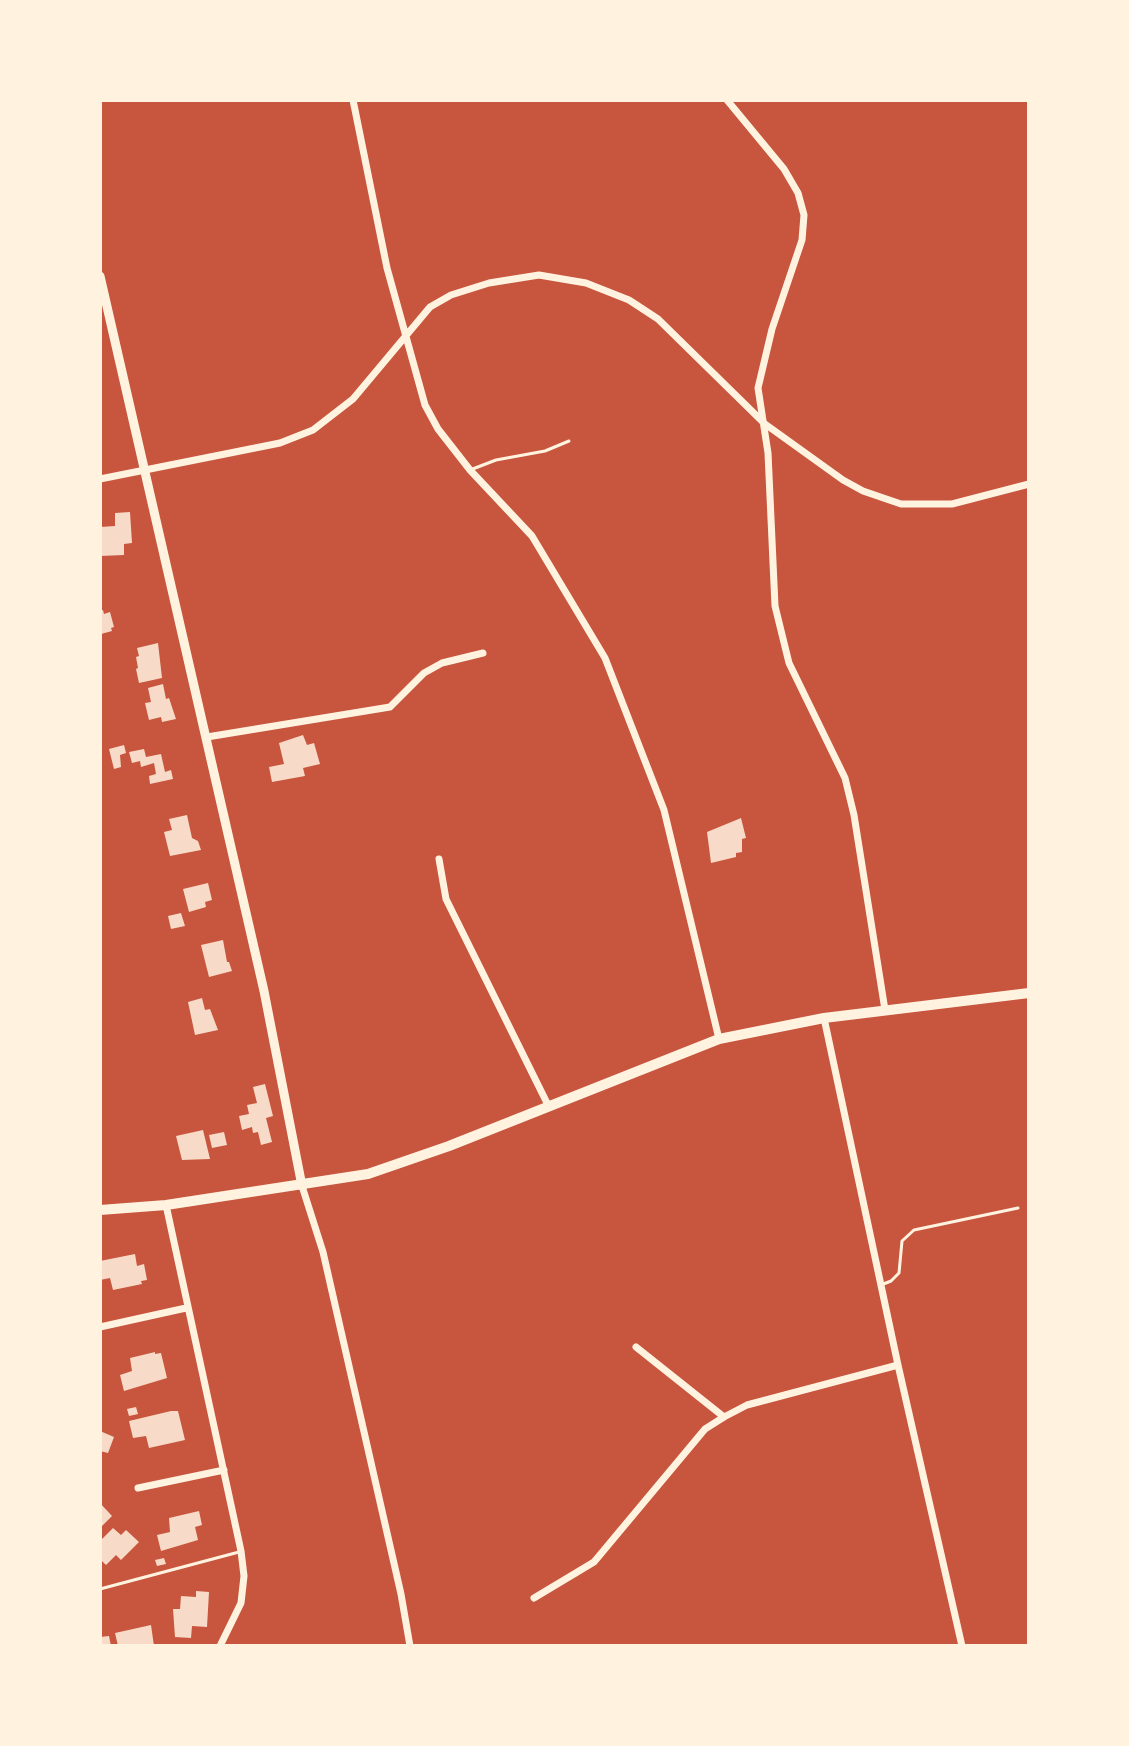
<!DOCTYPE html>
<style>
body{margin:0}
#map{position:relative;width:1129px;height:1746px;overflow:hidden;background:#c8553d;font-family:"Source Sans 3",sans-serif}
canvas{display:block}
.frame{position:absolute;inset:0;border:102px solid #fff3e0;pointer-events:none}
</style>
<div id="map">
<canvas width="1129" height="1746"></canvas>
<div class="frame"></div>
</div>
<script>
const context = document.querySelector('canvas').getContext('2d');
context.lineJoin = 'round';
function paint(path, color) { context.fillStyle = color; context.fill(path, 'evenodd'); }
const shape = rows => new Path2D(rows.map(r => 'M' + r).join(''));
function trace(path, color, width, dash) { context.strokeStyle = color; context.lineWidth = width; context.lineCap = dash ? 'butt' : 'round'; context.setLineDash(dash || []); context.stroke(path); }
paint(shape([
 [130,512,132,543,124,544,124,555,100,556,100,527,115,526,115,513],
 [103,610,104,614,110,612,114,627,111,628,112,631,101,634,100,611],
 [158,643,162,678,139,683,136,669,138,668,136,657,139,656,137,648],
 [163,684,166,699,169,698,176,719,162,722,161,717,149,720,145,703,151,702,148,688],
 [303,735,307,745,314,743,320,764,303,768,305,776,272,782,269,767,284,764,279,743],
 [124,745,126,753,120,755,121,767,114,769,109,749],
 [144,749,146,757,161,754,165,772,171,770,173,779,150,784,149,776,156,774,154,763,141,767,140,761,132,763,129,752],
 [187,815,192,838,198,841,201,850,170,856,164,832,172,830,169,819],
 [741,818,746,838,742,839,742,852,736,853,736,857,711,863,707,832],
 [208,883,212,900,205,902,206,907,189,912,183,889],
 [181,913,185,926,171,929,168,916],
 [223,940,227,962,229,962,232,971,209,977,201,945],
 [202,998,205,1010,210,1009,218,1030,195,1035,188,1002],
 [265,1084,273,1116,266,1118,272,1142,261,1145,258,1132,253,1133,252,1127,242,1130,239,1116,249,1114,247,1105,257,1103,253,1087],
 [203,1130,210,1159,182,1160,176,1136],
 [224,1132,227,1145,212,1148,209,1135],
 [135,1254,137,1266,144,1264,147,1280,141,1281,142,1284,113,1290,110,1278,100,1280,100,1261],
 [155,1352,155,1354,161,1353,167,1378,124,1391,120,1375,132,1371,130,1358],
 [136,1407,138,1414,129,1416,127,1409],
 [171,1411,178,1411,185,1440,149,1448,146,1436,133,1438,129,1421],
 [100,1431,114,1437,108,1453,100,1451],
 [100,1503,112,1516,100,1528],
 [199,1511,202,1525,195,1527,198,1540,161,1551,157,1535,170,1532,169,1518],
 [113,1528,121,1535,126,1530,139,1542,121,1560,116,1555,106,1565,100,1559,100,1541],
 [164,1558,166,1564,157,1566,155,1560],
 [196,1591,209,1592,207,1627,192,1626,191,1638,175,1637,173,1609,180,1609,181,1596,196,1597],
 [151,1625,154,1646,118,1646,115,1633],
 [109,1636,111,1646,100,1646,100,1637]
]), '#f7dbc8');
trace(shape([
 [470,470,496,460,545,451,569,441],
 [881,1285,891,1281,899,1273,902,1241,914,1230,1018,1208],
 [100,1589,239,1552]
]), '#fff3e0', 3);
trace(shape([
 [353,100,387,268,425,405,438,429,470,470,532,536,605,658,664,810,719,1039],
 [727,100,784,169,798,193,804,215,802,240,772,329,758,388,768,453,775,606,789,663,845,778,854,815,885,1010],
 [100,479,280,443,313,430,353,399,430,307,451,295,489,283,539,275,586,283,629,300,658,319,765,424,843,480,863,491,901,504,952,504,1029,484],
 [207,737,390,707,424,673,442,663,483,653],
 [439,859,446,899,548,1105],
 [824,1018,898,1365,962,1646],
 [302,1186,323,1252,401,1594,410,1646],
 [166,1205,241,1551,244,1576,241,1603,220,1646],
 [100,1327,186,1308],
 [636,1347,724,1417],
 [138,1488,224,1470],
 [534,1598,594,1562,705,1429,724,1417,747,1405,898,1365]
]), '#fff3e0', 7);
trace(shape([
 [100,276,264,991,302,1186]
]), '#fff3e0', 9);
trace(shape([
 [100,1210,166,1205,368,1174,449,1146,719,1039,824,1018,1029,993]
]), '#fff3e0', 10);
</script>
